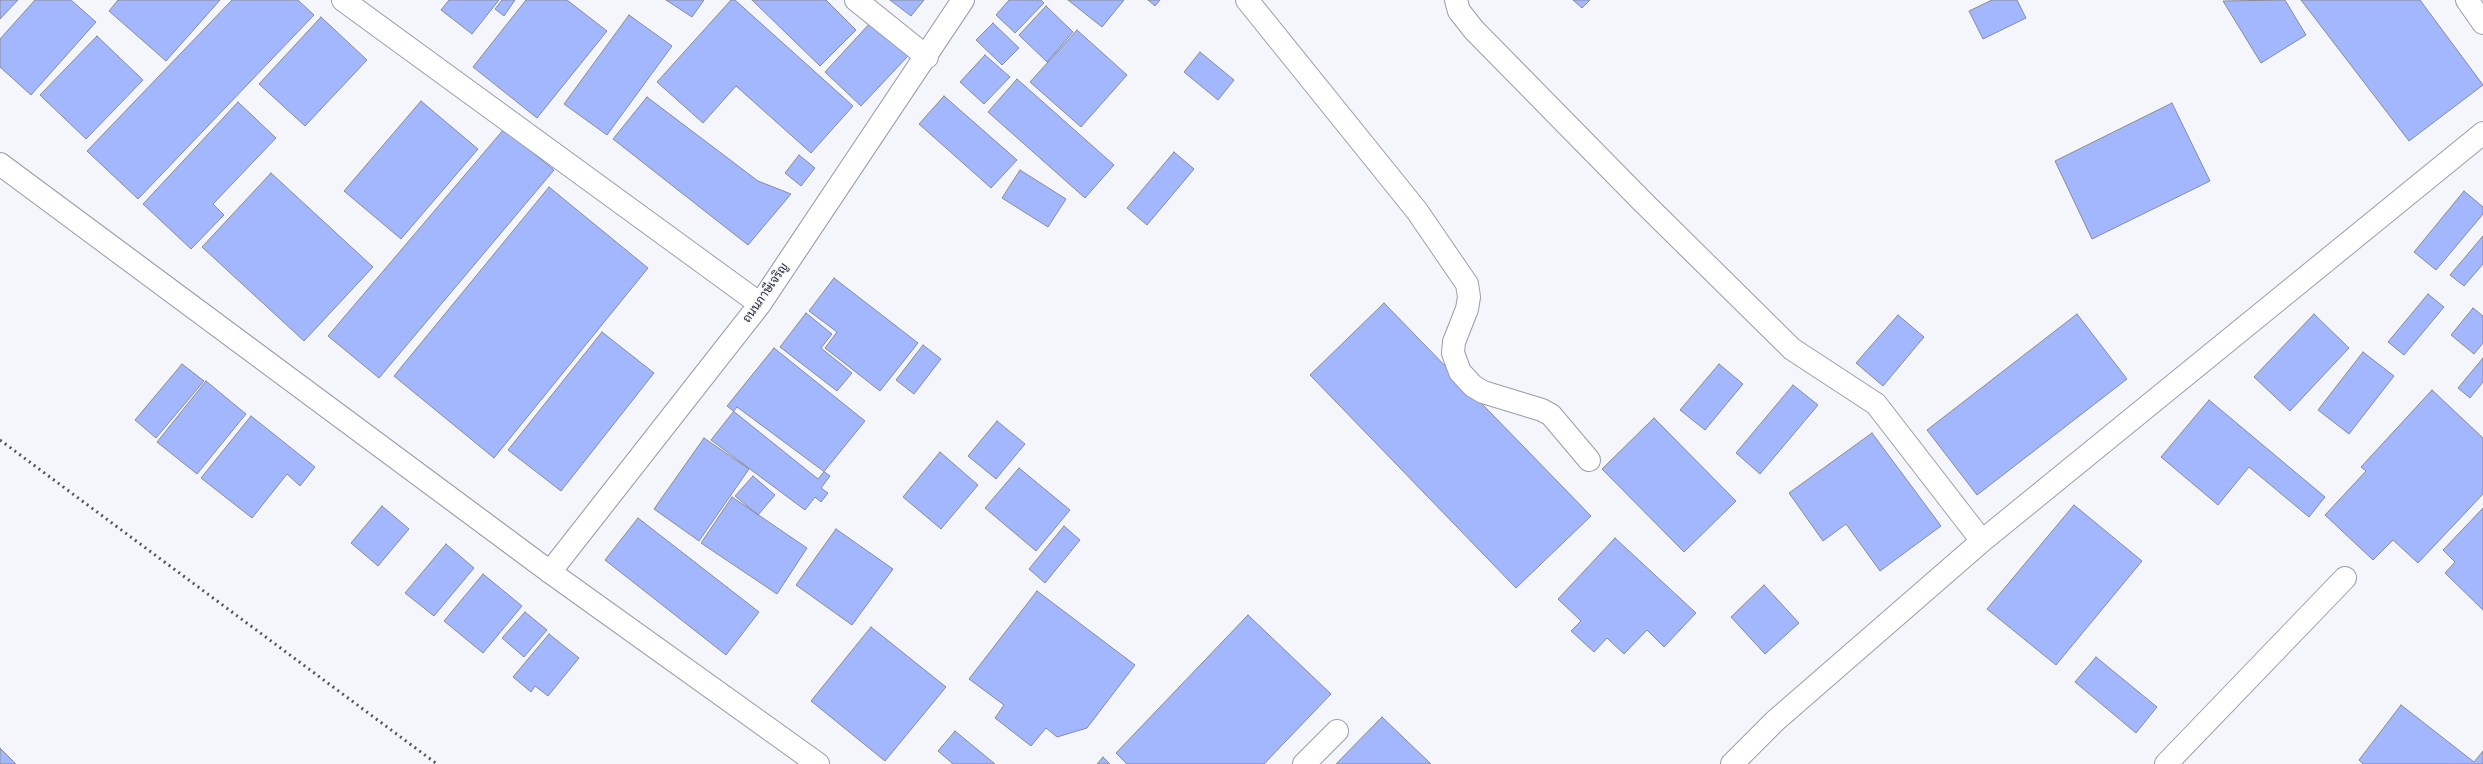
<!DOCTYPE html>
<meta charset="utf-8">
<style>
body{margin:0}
canvas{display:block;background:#f4f6fc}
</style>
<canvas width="2483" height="764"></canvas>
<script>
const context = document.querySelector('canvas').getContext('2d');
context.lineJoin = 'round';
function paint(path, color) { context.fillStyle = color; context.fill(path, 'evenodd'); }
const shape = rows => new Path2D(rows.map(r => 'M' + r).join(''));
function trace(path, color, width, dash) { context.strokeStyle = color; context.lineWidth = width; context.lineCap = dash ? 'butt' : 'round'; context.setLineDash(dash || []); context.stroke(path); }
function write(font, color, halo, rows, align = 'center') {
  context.font = font + ' "DejaVu Sans",Sarabun,sans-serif'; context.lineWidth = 3; context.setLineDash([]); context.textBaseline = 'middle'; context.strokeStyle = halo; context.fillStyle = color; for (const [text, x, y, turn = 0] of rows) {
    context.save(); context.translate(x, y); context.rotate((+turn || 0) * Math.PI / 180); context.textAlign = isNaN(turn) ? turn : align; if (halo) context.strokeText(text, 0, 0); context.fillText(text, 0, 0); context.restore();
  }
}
const building = shape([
 [0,0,18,0,0,19,0,0],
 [35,0,71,0,96,22,31,95,0,67,0,39,35,0],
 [118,0,220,0,166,61,109,11,118,0],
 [232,0,298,0,314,15,138,199,87,151,232,0],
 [449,0,499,0,472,34,441,10,449,0],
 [502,0,515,0,504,16,495,9,502,0],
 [526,0,567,0,607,31,537,118,473,67,526,0],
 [666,0,704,0,692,17,666,0],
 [731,0,735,0,853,106,811,153,736,86,703,123,657,82,731,0],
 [752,0,826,0,856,30,820,66,752,0],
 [890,0,924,0,911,16,890,0],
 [1009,0,1041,0,1044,3,1015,33,996,15,1009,0],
 [1068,0,1124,0,1102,27,1068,0],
 [1148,0,1160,0,1155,6,1148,0],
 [1573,0,1590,0,1582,8,1573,0],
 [1992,0,2017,0,2026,18,1983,39,1969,11,1992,0],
 [2285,0,2306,35,2261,63,2223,1,2285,0],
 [2301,0,2420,0,2483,85,2409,141,2301,0],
 [1046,6,1073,32,1047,62,1019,35,1046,6],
 [629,15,672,46,607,135,564,104,629,15],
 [321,17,367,60,305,126,259,84,321,17],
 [871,22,908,56,861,106,825,72,871,22],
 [993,23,1019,48,1002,65,976,40,993,23],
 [1077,30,1127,75,1081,127,1030,82,1077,30],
 [97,36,143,80,86,139,40,95,97,36],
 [1200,52,1234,80,1218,100,1184,72,1200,52],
 [985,55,1010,77,984,104,960,82,985,55],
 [1017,79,1114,165,1085,198,988,112,1017,79],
 [944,96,1017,160,991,188,919,124,944,96],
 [647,97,758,181,791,194,748,245,613,139,647,97],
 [421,101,478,149,401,239,344,191,421,101],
 [238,102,276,138,213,204,224,215,191,249,143,204,238,102],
 [2172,103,2210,181,2092,239,2055,161,2172,103],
 [504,129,554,170,379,378,328,336,504,129],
 [1174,152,1194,169,1147,225,1127,208,1174,152],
 [799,155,815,168,801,186,785,173,799,155],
 [1020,170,1066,199,1048,227,1002,198,1020,170],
 [271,173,373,267,304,341,202,247,271,173],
 [549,187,648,268,494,458,394,376,549,187],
 [2464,191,2483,207,2483,214,2436,270,2414,252,2464,191],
 [2483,236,2483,264,2464,286,2450,275,2483,236],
 [834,278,918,343,880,391,825,348,837,332,809,311,834,278],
 [2428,294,2444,307,2404,355,2388,342,2428,294],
 [1384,303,1591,516,1516,588,1310,375,1384,303],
 [2473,308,2483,316,2483,343,2474,354,2451,335,2473,308],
 [806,313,832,334,821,348,852,373,837,391,780,347,806,313],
 [2077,314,2127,379,1977,495,1927,430,2077,314],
 [2314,314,2349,348,2290,411,2254,377,2314,314],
 [1898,315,1924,337,1883,386,1856,363,1898,315],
 [602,332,654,373,561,491,508,450,602,332],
 [923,345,941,359,914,394,896,380,923,345],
 [774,348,865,421,818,479,727,406,774,348],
 [2363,352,2394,376,2349,434,2318,410,2363,352],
 [2483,358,2483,382,2470,398,2458,388,2483,358],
 [182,364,204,381,156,438,135,420,182,364],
 [1719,364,1743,384,1705,430,1680,410,1719,364],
 [206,381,246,414,197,474,157,442,206,381],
 [1793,385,1818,405,1760,474,1736,453,1793,385],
 [2432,390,2483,438,2483,494,2418,563,2393,540,2373,560,2325,515,2366,471,2361,467,2432,390],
 [2209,400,2325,497,2309,517,2249,467,2218,505,2161,457,2209,400],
 [737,407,830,476,821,488,828,493,821,502,815,497,805,510,711,440,737,407],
 [251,416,315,467,300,486,287,474,252,518,201,478,251,416],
 [1654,418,1736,501,1684,552,1602,469,1654,418],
 [997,421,1025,444,996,479,968,456,997,421],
 [1872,433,1941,526,1880,571,1846,524,1823,541,1789,493,1872,433],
 [704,438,749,469,699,541,654,509,704,438],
 [940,452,978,485,941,529,903,497,940,452],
 [1019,468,1070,510,1036,551,985,508,1019,468],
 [753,476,775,495,758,515,735,496,753,476],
 [732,497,807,548,777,594,701,543,732,497],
 [2074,505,2142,561,2056,665,1987,609,2074,505],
 [382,506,409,529,378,566,351,543,382,506],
 [2483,508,2483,610,2445,573,2455,562,2443,550,2483,508],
 [638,518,759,612,726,655,605,560,638,518],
 [1064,526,1080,540,1045,583,1029,569,1064,526],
 [836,529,893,569,852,625,796,585,836,529],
 [1615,538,1696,613,1664,647,1647,630,1624,654,1607,638,1594,652,1571,631,1581,621,1558,599,1615,538],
 [446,544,474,568,434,616,405,593,446,544],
 [483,574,522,606,483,653,444,621,483,574],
 [1764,585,1799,623,1765,654,1731,617,1764,585],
 [1037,591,1135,665,1087,728,1057,737,1046,728,1031,746,995,718,1004,705,969,679,1037,591],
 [525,612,547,630,524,657,502,638,525,612],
 [1248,615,1331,694,1264,764,1127,764,1116,753,1248,615],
 [871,627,946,687,885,761,811,701,871,627],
 [549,634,579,658,548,696,535,686,531,692,513,677,549,634],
 [2096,657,2157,707,2136,733,2075,682,2096,657],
 [2401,705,2474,762,2483,751,2483,764,2363,764,2359,760,2401,705],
 [1382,717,1431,764,1336,764,1382,717],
 [955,731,995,764,953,764,938,751,955,731],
 [0,748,16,764,0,764,0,748],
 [1103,757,1110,764,1097,764,1103,757]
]);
paint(building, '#a3b7fe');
trace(building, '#878b9a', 1);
const minor = shape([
 [343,0,760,304],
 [856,0,927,57],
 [1247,0,1417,211,1467,284,1469,297,1467,309,1454,342,1453,353,1460,372,1473,386,1483,392,1542,410,1551,415,1589,460],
 [1456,0,1459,11,1474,30,1642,201,1792,349,1876,404,1982,541],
 [2467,0,2483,23],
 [550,572,760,304,963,0],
 [1304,764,1337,731],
 [1732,764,1775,721,1982,541,2483,133],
 [2166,764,2345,578]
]);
const tertiary = shape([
 [0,164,550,572,818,764]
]);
trace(minor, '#989dac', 24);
trace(tertiary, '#989dac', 24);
trace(minor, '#fff', 22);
trace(tertiary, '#fff', 22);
trace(shape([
 [0,440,437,764]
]), '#54565c', 3, [2, 4]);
write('12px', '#282a30', '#f4f6fc', [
 ["ถนนภาษีเจริญ",766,293,-55]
]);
</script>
